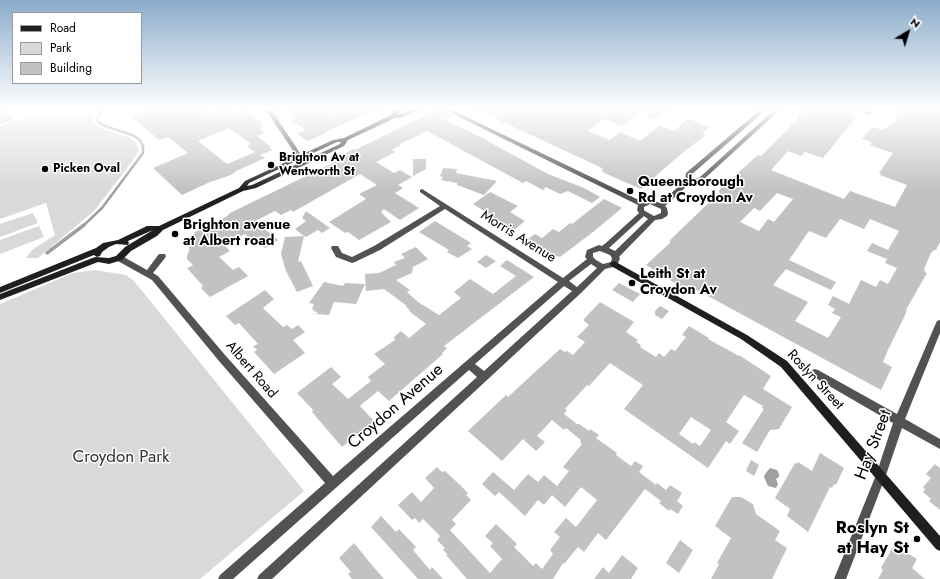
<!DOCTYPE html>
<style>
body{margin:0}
#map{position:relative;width:940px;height:579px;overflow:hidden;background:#fff;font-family:Jost,sans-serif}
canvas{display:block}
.legend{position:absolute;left:12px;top:12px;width:130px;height:72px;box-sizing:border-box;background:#fff;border:1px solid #999;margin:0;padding:5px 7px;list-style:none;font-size:12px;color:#000}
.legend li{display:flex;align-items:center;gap:8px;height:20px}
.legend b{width:20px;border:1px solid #999}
.north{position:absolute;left:888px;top:12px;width:40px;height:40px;-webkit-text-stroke:3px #fff;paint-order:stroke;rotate:38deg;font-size:11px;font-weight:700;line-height:16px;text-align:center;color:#000}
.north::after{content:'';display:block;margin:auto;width:14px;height:18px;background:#000;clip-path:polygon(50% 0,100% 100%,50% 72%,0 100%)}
</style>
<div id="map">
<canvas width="940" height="579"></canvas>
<ul class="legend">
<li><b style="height:5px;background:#1f1f1f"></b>Road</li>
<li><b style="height:11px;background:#d9d9d9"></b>Park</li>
<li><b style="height:11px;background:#c2c2c2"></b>Building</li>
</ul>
<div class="north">N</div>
</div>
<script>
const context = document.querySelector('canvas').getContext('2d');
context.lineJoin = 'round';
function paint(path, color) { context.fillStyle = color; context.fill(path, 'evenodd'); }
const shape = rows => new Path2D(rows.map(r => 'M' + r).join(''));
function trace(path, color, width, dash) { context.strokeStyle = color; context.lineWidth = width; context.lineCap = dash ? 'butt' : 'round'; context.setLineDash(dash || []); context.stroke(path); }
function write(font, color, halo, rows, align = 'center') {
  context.font = font + ' Jost,sans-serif'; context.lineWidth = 3; context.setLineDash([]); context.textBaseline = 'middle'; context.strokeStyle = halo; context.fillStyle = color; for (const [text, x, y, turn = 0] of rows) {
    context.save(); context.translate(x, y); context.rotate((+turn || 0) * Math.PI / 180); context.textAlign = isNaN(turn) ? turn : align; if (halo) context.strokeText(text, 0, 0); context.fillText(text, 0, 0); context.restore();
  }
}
paint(shape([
 [79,114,91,116,94,123,103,129,130,138,136,143,139,150,134,159,94,211,38,258,26,258,32,250,55,235,46,203,0,219,0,126,32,115],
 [33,213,38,223,0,237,0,224],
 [39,226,44,237,0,254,0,240],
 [95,270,126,275,134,281,304,491,200,579,0,579,0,304,73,273]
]), '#d9d9d9');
paint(shape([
 [770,468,777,470,779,474,779,477,776,479,778,484,776,488,768,486,764,477,765,474]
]), '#a0a0a0');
trace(shape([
 [83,226,102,208,143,153,143,146,139,139,132,135,102,125,97,120,102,109]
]), '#a0a0a0', 2.5);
trace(shape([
 [47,253,84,225]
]), '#a0a0a0', 3.5);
paint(shape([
 [151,109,202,109,211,115,224,110,232,115,246,111,263,122,259,124,263,127,259,128,265,133,257,136,271,147,269,147,272,150,260,155,265,158,236,171,231,175,210,182,182,195,153,168,188,153,168,137,159,140,132,117],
 [229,128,251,144,247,146,255,152,227,164,198,141],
 [298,109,325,109,332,113,341,109,379,109,325,132,326,133,308,141,297,134,306,130,290,119,295,117,289,113],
 [438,109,442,109,452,115,444,120,485,139,484,139,548,174,584,188,600,197,592,203,568,191,560,194,546,187,543,190,526,181,523,183,427,131,400,144,401,145,392,150,395,152,376,162,394,173,400,170,412,177,398,185,403,188,395,193,419,208,400,220,384,209,381,212,391,222,359,240,348,232,345,233,329,222,366,199,359,194,377,185,360,174,293,212,291,210,281,215,275,211,255,221,278,240,265,248,262,246,260,247,245,234,224,245,230,251,219,257,233,270,239,267,248,276,210,297,201,288,203,286,187,268,193,265,187,259,187,256,190,248,188,249,195,232,226,217,230,213,337,161,334,160,353,149,355,150],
 [475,109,647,109,622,126,604,119,588,131,610,140,620,132,640,141,660,125,674,131,688,119,710,127,702,134,706,135,682,153,641,189,602,172,604,172,601,170,603,169,600,167],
 [654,109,670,109,655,119,645,115],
 [804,109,845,109,855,112,853,114,857,116,823,158,805,152,801,156,788,151,771,170,844,199,850,191,895,207,907,185,880,175,881,174,879,173,893,153,870,145,872,142,862,139,872,127,882,130,895,122,898,109,940,109,940,242,936,250,934,250,931,253,924,269,925,270,924,272,927,273,907,308,906,313,887,352,883,362,892,367,881,390,695,289,692,292,664,277,665,276,646,265,671,242,669,241,720,192,718,191,731,179,758,155,761,156,799,118,796,117],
 [777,193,793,199,774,222,768,219,759,231,740,222,754,208,760,211],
 [840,219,864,229,870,219,899,231,888,250,872,243,867,251,887,259,885,263,897,268,888,284,880,280,876,287,861,280,849,304,833,296,828,305,835,309,832,313,841,317,828,338,795,321,808,302,773,285,786,269,831,290,836,282,789,260,809,231,826,238],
 [0,110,13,120,0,124],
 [413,159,426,159,426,169,413,176],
 [443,168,457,169,456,173,497,181,484,195,457,185,457,183,441,180,443,177,440,176],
 [490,192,518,206,510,212,525,221,514,230,473,204],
 [604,199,622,208,593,232,560,257,557,256,553,259,524,242,535,234,542,238,553,229,559,232,570,223,572,224],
 [306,211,330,228,322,233,318,230,306,237,304,236,298,262,301,261,313,286,297,292,286,271,281,254,285,237,304,236,295,229,306,221,302,218],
 [435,221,471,243,467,246,472,249,458,258,447,252,449,250,419,232],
 [416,247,428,259,413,267,412,273,396,280,410,290,407,292,418,302,439,315,461,298,454,292,470,279,493,294,516,276,500,266,507,260,534,277,444,346,447,348,442,353,443,354,389,401,378,391,362,404,360,406,374,421,342,447,312,412,313,410,297,393,331,367,341,377,332,384,348,399,371,381,368,377,385,364,374,354,395,340,394,337,401,331,409,338,426,324,409,311,410,310,406,307,407,306,384,289,366,291,365,274,379,273,396,265,394,262,405,258,401,254],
 [486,255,496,261,486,268,477,262],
 [324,282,343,286,345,283,365,284,356,304,334,302,329,315,316,314,318,312,313,311,314,309,312,309,314,304,309,303],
 [619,283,640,294,633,302,612,290],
 [265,290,274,299,263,308,283,327,287,325,292,329,298,325,305,332,293,340,305,353,274,374,254,352,257,350,253,346,258,344,239,323,235,325,226,316],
 [600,302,634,322,626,332,638,340,636,342,641,345,640,347,656,357,659,353,664,357,671,349,675,351,686,337,682,335,689,326,709,338,708,339,739,356,739,355,771,376,763,389,792,407,779,429,770,430,757,452,742,443,764,409,762,408,763,406,744,395,726,422,739,431,730,444,726,441,708,468,624,409,643,385,610,363,589,386,587,385,565,409,567,410,564,414,577,424,579,424,589,431,590,429,599,435,596,438,617,453,616,455,631,466,635,461,643,466,639,472,656,485,657,483,666,490,670,485,682,493,677,501,683,506,678,514,670,509,669,511,659,503,661,501,645,489,606,540,598,533,584,552,578,547,564,564,563,563,553,579,467,579,446,555,447,554,443,550,445,548,437,540,440,536,423,519,419,523,415,518,412,520,398,505,412,492,421,502,434,488,425,478,437,467,442,472,445,471,461,486,468,493,466,495,471,500,452,520,456,524,450,530,490,573,502,559,490,546,493,543,485,536,496,524,517,544,514,547,533,566,536,563,542,569,553,554,550,550,560,537,554,532,566,518,576,527,597,500,581,487,565,507,552,495,544,505,538,500,525,516,499,492,495,496,482,484,493,472,514,490,528,474,538,482,544,475,557,486,569,471,563,467,582,444,580,442,581,440,566,428,564,430,552,420,537,436,545,442,536,451,523,439,502,461,468,431,506,395,508,397,560,349,565,352,567,351,573,355,585,342,577,337,589,325,583,320],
 [691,417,711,430,700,446,694,442,693,444,679,434],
 [660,306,669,311,662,319,655,315,655,311],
 [820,453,844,468,836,485,834,484,832,488,830,487,808,532,787,516,790,509,775,498,795,463,796,464,798,462,812,471],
 [751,460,759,465,754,476,746,471],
 [935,464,940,468,940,510,929,501,931,499,923,492,925,489,923,487,931,478,926,474],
 [732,497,741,497,753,504,756,514,780,531,775,540,787,548,772,579,711,579,719,564,717,563,731,538,715,526],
 [381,516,396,532,399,529,416,547,413,550,430,570,432,567,443,579,418,579,371,527],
 [680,540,693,550,679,573,666,563],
 [354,543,371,564,384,579,352,579,348,574,351,572,339,558],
 [894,545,917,559,912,568,925,579,878,579,883,570,881,568],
 [622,555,638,568,631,579,594,579,603,567,609,573]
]), '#c2c2c2');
paint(shape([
 [265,109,271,109,302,156,309,162,308,163,304,163,298,158,265,109],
 [443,109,450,109,643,202,651,200,660,203,685,181,686,173,761,109,767,109,691,175,691,179,699,178,775,109,781,109,703,180,690,183,665,206,667,208,668,214,667,216,662,219,655,220,619,257,620,258,617,266,605,269,581,293,272,579,257,579,259,575,477,377,469,370,233,579,218,579,220,575,325,483,219,361,152,280,116,260,115,258,116,256,122,256,147,270,159,254,165,254,166,256,165,258,153,273,158,276,225,355,333,476,558,282,445,209,380,250,355,262,352,263,336,257,331,248,332,246,338,246,342,253,352,257,374,246,440,206,420,192,420,190,422,189,563,278,587,259,585,257,587,250,599,245,602,246,607,242,639,213,637,210,638,205,443,109],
 [650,204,661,209,661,213,654,216,645,211,644,210,644,207,650,204],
 [644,216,648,219,615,251,609,248,644,216],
 [600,251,610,255,612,258,611,262,603,264,596,260,593,257,593,253,600,251],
 [591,264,597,268,577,287,569,281,591,264],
 [564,286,572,291,484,371,475,364,564,286],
 [855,109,862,109,873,114,868,115,855,109],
 [940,320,940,333,905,419,940,439,940,449,902,428,886,475,846,579,834,579,876,475,893,423,812,376,810,373,812,370,815,369,818,370,897,414,936,323,937,321,940,320]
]), '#525252');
paint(shape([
 [398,109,405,109,397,114,400,114,412,109,419,109,403,117,395,118,348,140,344,146,256,188,243,191,163,230,157,236,131,251,122,260,109,264,98,262,0,300,0,294,95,257,109,258,116,256,125,247,153,230,128,241,129,243,128,245,116,244,109,247,102,252,100,256,97,257,94,255,0,293,0,287,96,248,103,243,118,240,147,226,159,226,239,188,245,181,333,140,344,138,391,115,392,112,398,109],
 [337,142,341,142,340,144,252,185,247,186,249,183,337,142],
 [614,261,747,335,787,361,940,536,940,551,936,549,781,367,741,339,611,266,610,264,611,262,614,261]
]), '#1f1f1f');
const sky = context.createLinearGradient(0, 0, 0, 190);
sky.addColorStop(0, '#8baccb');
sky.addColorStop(0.57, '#fff');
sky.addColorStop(1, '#ffffff00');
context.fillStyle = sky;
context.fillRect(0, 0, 940, 190);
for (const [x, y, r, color] of [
 [271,165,4,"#000"],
 [45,169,4,"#000"],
 [630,191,4,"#000"],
 [175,234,4,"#000"],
 [632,283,4,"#000"],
 [917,539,4,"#000"]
]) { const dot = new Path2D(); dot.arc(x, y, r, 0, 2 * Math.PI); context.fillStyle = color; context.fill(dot); trace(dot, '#fff', 1.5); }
write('bold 12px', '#000', '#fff', [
 ["Brighton Av at",279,158],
 ["Wentworth St",279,172],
 ["Picken Oval",53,169]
], 'left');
write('bold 14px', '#000', '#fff', [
 ["Queensborough",638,183],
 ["Rd at Croydon Av",638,199],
 ["Brighton avenue",183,226],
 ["at Albert road",183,242],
 ["Leith St at",640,275],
 ["Croydon Av",640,291]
], 'left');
write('14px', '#000', '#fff', [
 ["Morris Avenue",518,237,32],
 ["Albert Road",251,370,49],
 ["Roslyn Street",815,380,47]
]);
write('17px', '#000', '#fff', [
 ["Croydon Avenue",396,407,-41],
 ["Hay Street",874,445,-69]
]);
write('17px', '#303030', '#fff', [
 ["Croydon Park",121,458]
]);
write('bold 17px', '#000', '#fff', [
 ["Roslyn St",909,529],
 ["at Hay St",909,549]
], 'right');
</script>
